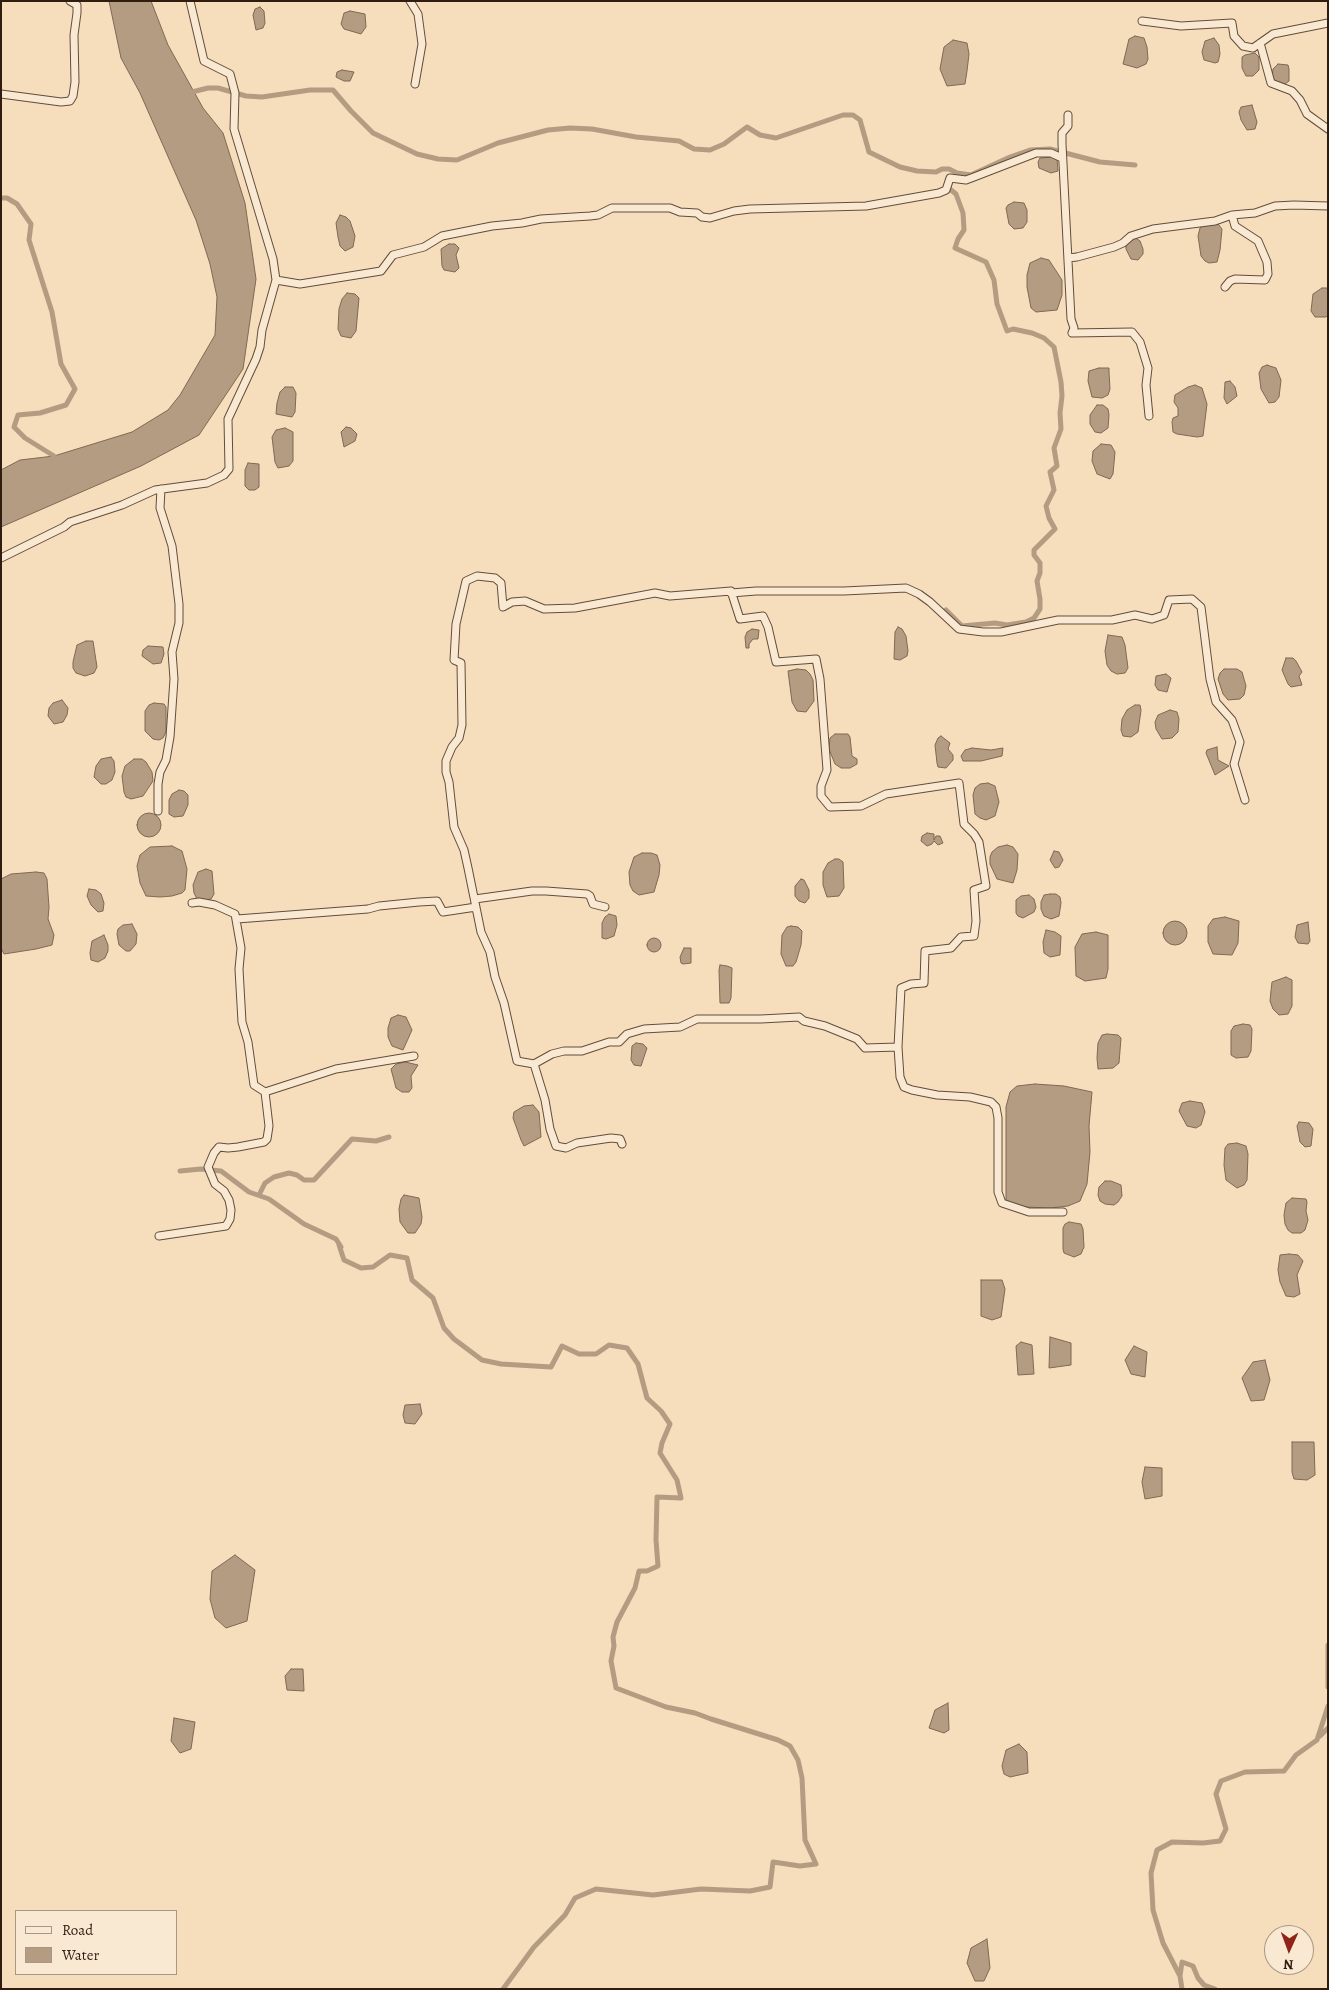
<!DOCTYPE html>
<style>
body{margin:0}
#map{position:relative;width:1329px;height:1990px;overflow:hidden;background:#f6ddbc;font-family:Alegreya,serif}
canvas{display:block}
.frame{position:absolute;inset:0;border:2px solid #311d10;pointer-events:none}
.legend{position:absolute;left:15px;top:1910px;width:162px;height:65px;box-sizing:border-box;background:#f9e9d3;border:1px solid #a99785;margin:0;padding:6px 9px;list-style:none;font-size:15px;color:#311d10}
.legend li{display:flex;align-items:center;gap:10px;height:25px}
.legend b{width:25px;border:1px solid #a99785}
.north{position:absolute;left:1264px;top:1925px;width:50px;height:50px;box-sizing:border-box;background:#f9e9d3;border:1px solid #a99785;border-radius:50%;rotate:182deg;font-size:14px;font-weight:700;line-height:20px;text-align:center;color:#311d10}
.north::after{content:'';display:block;margin:auto;width:18px;height:22px;background:#8f2418;clip-path:polygon(50% 0,100% 100%,50% 72%,0 100%)}
</style>
<div id="map">
<canvas width="1329" height="1990"></canvas>
<div class="frame"></div>
<ul class="legend">
<li><b style="height:6px;background:#f9e9d3"></b>Road</li>
<li><b style="height:14px;background:#b39c82"></b>Water</li>
</ul>
<div class="north">N</div>
</div>
<script>
const context = document.querySelector('canvas').getContext('2d');
context.lineJoin = 'round';
function paint(path, color) { context.fillStyle = color; context.fill(path, 'evenodd'); }
const shape = rows => new Path2D(rows.map(r => 'M' + r).join(''));
function trace(path, color, width, dash) { context.strokeStyle = color; context.lineWidth = width; context.lineCap = dash ? 'butt' : 'round'; context.setLineDash(dash || []); context.stroke(path); }
const water = shape([
 [109,1,151,1,168,45,203,108,223,133,245,203,256,279,243,369,199,435,141,466,1,527,1,470,20,460,54,456,132,432,168,410,180,395,215,335,217,297,210,264,196,220,140,93,121,58,109,1],
 [260,7,264,11,265,23,263,28,256,30,253,15,255,9,260,7],
 [350,11,365,14,366,27,361,34,344,29,341,24,344,13,350,11],
 [1135,36,1144,38,1147,47,1148,59,1146,64,1137,68,1123,64,1129,39,1135,36],
 [1214,38,1219,45,1220,54,1218,62,1215,63,1204,60,1202,52,1205,41,1214,38],
 [953,40,967,43,969,54,967,71,965,84,947,86,940,69,944,47,953,40],
 [1255,53,1259,57,1259,70,1253,76,1246,76,1242,68,1242,57,1245,55,1255,53],
 [1278,64,1288,65,1289,69,1289,81,1285,84,1275,81,1272,77,1273,69,1278,64],
 [342,70,354,72,350,81,344,81,336,77,337,72,342,70],
 [1252,105,1257,122,1255,129,1247,130,1241,120,1239,112,1241,107,1252,105],
 [1053,157,1057,159,1058,171,1051,173,1039,168,1038,162,1040,158,1053,157],
 [1014,202,1024,203,1027,210,1027,222,1023,228,1014,229,1009,224,1006,208,1008,205,1014,202],
 [340,215,346,217,350,221,355,236,353,247,345,251,340,246,338,237,336,223,340,215],
 [1214,224,1218,224,1222,229,1220,250,1217,262,1209,263,1205,261,1201,256,1198,236,1200,228,1204,225,1214,224],
 [1134,237,1140,241,1143,249,1143,254,1138,260,1131,259,1126,249,1126,244,1134,237],
 [449,244,455,244,459,248,456,255,459,268,455,272,444,270,442,266,441,249,449,244],
 [1041,258,1049,260,1062,280,1062,295,1057,310,1036,312,1031,308,1027,287,1027,275,1030,263,1041,258],
 [1322,288,1328,288,1328,315,1326,317,1315,317,1311,311,1313,294,1322,288],
 [347,293,355,294,359,298,356,331,351,338,341,336,338,329,339,309,342,299,347,293],
 [1267,365,1276,368,1281,380,1279,397,1275,402,1269,403,1261,389,1259,373,1262,367,1267,365],
 [1099,368,1109,368,1109,372,1110,389,1108,395,1102,398,1092,397,1088,381,1089,371,1099,368],
 [1230,381,1235,387,1237,396,1227,404,1224,398,1225,382,1230,381],
 [1195,385,1202,388,1207,404,1203,436,1197,437,1177,434,1173,432,1172,422,1173,418,1178,416,1178,408,1174,402,1175,395,1188,387,1195,385],
 [285,387,293,387,296,393,295,412,292,417,276,414,277,403,280,392,285,387],
 [1097,405,1103,405,1108,409,1109,415,1108,428,1101,433,1095,432,1090,424,1090,415,1097,405],
 [346,427,351,428,357,434,355,441,344,447,341,432,346,427],
 [285,428,293,432,293,461,289,466,278,468,275,462,272,437,276,430,285,428],
 [1101,444,1111,445,1115,452,1113,474,1110,479,1097,474,1092,461,1093,451,1101,444],
 [248,463,259,464,259,487,255,490,249,490,245,486,245,470,248,463],
 [898,627,902,629,906,636,908,651,907,656,900,660,894,659,895,632,898,627],
 [752,629,759,630,758,639,753,639,749,644,749,648,746,648,745,637,747,632,752,629],
 [1108,635,1122,637,1125,645,1128,668,1125,673,1117,674,1111,671,1107,665,1105,651,1108,635],
 [86,641,93,641,97,667,94,673,85,676,76,673,73,668,73,662,77,645,86,641],
 [148,646,163,647,164,654,161,663,153,664,142,656,143,650,148,646],
 [1286,658,1293,658,1296,661,1302,672,1299,676,1302,685,1291,687,1288,684,1282,670,1286,658],
 [797,669,806,670,810,674,813,680,814,701,806,712,797,711,792,702,788,671,797,669],
 [1224,669,1237,669,1242,672,1246,686,1244,695,1240,699,1228,700,1223,694,1218,679,1220,673,1224,669],
 [1166,674,1171,678,1167,692,1158,690,1155,685,1156,676,1166,674],
 [62,700,68,708,67,715,63,722,54,724,48,716,49,708,53,703,62,700],
 [154,703,164,704,166,707,166,732,163,738,159,740,153,739,145,731,145,711,149,705,154,703],
 [1135,705,1140,705,1141,710,1138,732,1131,737,1123,736,1121,730,1122,719,1127,710,1135,705],
 [1170,710,1177,712,1179,719,1178,732,1172,738,1162,739,1156,729,1155,722,1158,715,1170,710],
 [835,734,848,734,850,737,852,756,857,759,857,764,850,768,841,768,835,764,829,749,830,738,835,734],
 [941,736,950,743,948,749,953,755,953,760,946,768,938,767,937,763,935,745,938,738,941,736],
 [1217,747,1218,760,1229,766,1215,775,1206,753,1207,750,1217,747],
 [972,748,991,750,1003,748,1002,756,981,761,963,761,961,756,965,750,972,748],
 [111,757,114,761,115,772,112,780,106,784,101,784,94,777,96,766,101,759,111,757],
 [134,759,142,759,146,762,152,772,153,781,143,796,131,799,126,797,124,792,122,776,125,766,134,759],
 [988,783,995,786,999,802,995,816,986,820,980,818,975,814,973,795,975,788,980,784,988,783],
 [179,790,184,791,188,795,188,805,183,816,174,817,169,814,169,800,172,794,179,790],
 '137 825a12 12 0 1 1 24 0a12 12 0 1 1-24 0Z',
 [927,833,934,834,934,840,936,836,940,836,943,843,938,845,934,841,932,844,927,846,921,841,922,836,927,833],
 [1007,845,1013,847,1018,854,1017,870,1013,883,997,879,990,864,990,857,992,852,998,847,1007,845],
 [172,846,182,851,187,869,185,890,182,893,172,896,160,897,146,896,140,883,137,866,140,855,150,847,172,846],
 [1054,851,1059,852,1063,860,1059,867,1055,868,1050,860,1054,851],
 [642,853,651,853,657,855,660,865,659,875,654,892,639,895,633,891,630,885,629,872,634,857,642,853],
 [835,859,839,859,843,862,844,888,839,896,827,897,823,885,823,872,828,863,835,859],
 [206,869,212,871,214,894,211,899,198,901,194,893,193,885,198,872,206,869],
 [36,872,44,873,47,879,49,907,48,919,54,935,52,945,36,949,4,954,1,948,1,879,11,874,36,872],
 [801,879,804,880,809,890,809,898,805,903,799,901,795,896,795,886,801,879],
 [89,889,96,890,101,894,104,903,103,911,98,912,91,905,87,896,89,889],
 [1050,894,1056,894,1060,897,1061,903,1059,916,1051,919,1044,916,1041,909,1041,902,1044,895,1050,894],
 [1029,895,1034,899,1036,907,1034,912,1023,918,1018,916,1016,913,1016,900,1021,896,1029,895],
 [609,914,616,916,617,925,614,936,606,939,602,938,602,923,605,917,609,914],
 [1225,917,1239,921,1238,943,1232,955,1213,954,1208,942,1208,926,1213,919,1225,917],
 '1163 933a12 12 0 1 1 24 0a12 12 0 1 1-24 0Z',
 [1308,922,1310,941,1308,944,1298,943,1295,937,1297,925,1308,922],
 [132,924,137,934,136,944,130,951,126,951,119,945,117,934,118,929,123,925,132,924],
 [791,926,798,927,802,931,801,945,796,962,793,966,786,966,781,954,782,935,787,927,791,926],
 [1046,930,1055,932,1061,936,1060,955,1050,957,1044,953,1043,942,1046,930],
 [1096,932,1108,935,1108,969,1106,978,1085,981,1076,976,1075,947,1082,934,1096,932],
 [104,935,108,945,108,951,105,958,98,962,91,960,90,953,92,941,104,935],
 '647 945a7 7 0 1 1 14 0a7 7 0 1 1-14 0Z',
 [684,948,691,948,691,963,683,964,681,963,680,957,684,948],
 [720,965,727,966,732,968,731,998,729,1003,720,1003,719,970,720,965],
 [1286,977,1292,980,1292,1006,1288,1014,1279,1015,1273,1009,1270,1001,1271,991,1272,982,1286,977],
 [398,1015,406,1017,412,1030,403,1050,392,1046,388,1037,388,1028,391,1018,398,1015],
 [1243,1024,1250,1025,1252,1029,1251,1051,1248,1057,1236,1058,1231,1055,1231,1031,1234,1026,1243,1024],
 [1107,1034,1118,1035,1121,1038,1119,1063,1113,1068,1098,1069,1097,1058,1098,1043,1102,1035,1107,1034],
 [636,1043,643,1044,647,1048,641,1066,634,1065,631,1060,632,1046,636,1043],
 [405,1062,418,1065,411,1076,412,1088,409,1092,402,1092,396,1088,391,1069,396,1064,405,1062],
 [1035,1084,1064,1086,1092,1092,1089,1126,1090,1152,1087,1184,1080,1201,1068,1206,1051,1208,1024,1207,1006,1202,1006,1107,1010,1092,1017,1086,1035,1084],
 [1190,1101,1202,1103,1205,1112,1201,1125,1196,1128,1187,1126,1179,1111,1182,1103,1190,1101],
 [533,1105,539,1112,541,1137,524,1146,521,1140,513,1118,514,1112,524,1106,533,1105],
 [1299,1122,1309,1123,1313,1129,1311,1146,1305,1147,1300,1142,1297,1126,1299,1122],
 [1237,1143,1246,1146,1248,1154,1247,1180,1244,1185,1237,1188,1226,1180,1224,1165,1225,1148,1228,1144,1237,1143],
 [1105,1181,1111,1181,1121,1185,1122,1196,1118,1202,1114,1205,1105,1204,1100,1201,1098,1195,1099,1187,1105,1181],
 [404,1195,419,1198,422,1217,421,1224,415,1233,408,1233,400,1222,399,1209,401,1199,404,1195],
 [1292,1198,1306,1199,1307,1202,1306,1211,1308,1220,1305,1230,1301,1233,1292,1233,1288,1230,1285,1224,1284,1215,1286,1203,1292,1198],
 [1069,1222,1081,1224,1083,1229,1084,1247,1081,1254,1074,1257,1064,1253,1063,1249,1063,1228,1065,1224,1069,1222],
 [1289,1254,1298,1255,1303,1261,1297,1275,1300,1294,1294,1297,1286,1296,1280,1282,1278,1270,1280,1255,1289,1254],
 [981,1280,1002,1280,1005,1289,1001,1317,992,1320,981,1316,981,1280],
 [1050,1337,1071,1343,1071,1365,1049,1368,1050,1337],
 [1021,1342,1032,1345,1034,1374,1018,1375,1016,1346,1021,1342],
 [1134,1346,1147,1352,1145,1377,1131,1374,1125,1360,1134,1346],
 [1265,1360,1270,1380,1264,1400,1251,1401,1242,1378,1253,1362,1265,1360],
 [420,1404,422,1414,415,1424,405,1423,403,1415,405,1405,420,1404],
 [1292,1442,1314,1442,1315,1475,1307,1480,1294,1479,1292,1472,1292,1442],
 [1145,1467,1162,1468,1162,1496,1145,1499,1142,1482,1145,1467],
 [235,1555,255,1570,247,1621,226,1628,215,1618,210,1599,212,1571,235,1555],
 [291,1669,303,1669,304,1691,287,1690,285,1676,291,1669],
 [948,1703,949,1730,944,1733,929,1728,935,1710,948,1703],
 [174,1718,195,1722,191,1749,180,1753,171,1741,174,1718],
 [1019,1744,1027,1752,1028,1773,1010,1777,1004,1774,1002,1766,1006,1750,1019,1744],
 [987,1939,990,1968,984,1981,975,1981,967,1963,971,1948,987,1939]
]);
paint(water, '#b39c82');
trace(water, '#7f6954', 1);
trace(shape([
 [192,92,208,88,218,88,246,96,262,97,310,90,333,90,351,111,373,133,417,154,438,159,457,160,498,143,548,130,570,128,592,129,636,137,679,141,694,149,710,150,724,144,747,127,760,135,776,138,843,115,853,115,860,120,869,152,900,167,917,171,936,172,942,169,949,169,957,173,971,175,1010,157,1030,150,1050,149,1100,162,1135,165],
 [1,198,7,198,17,204,31,224,29,240,52,312,61,364,75,389,66,405,40,413,18,415,14,427,25,438,54,456],
 [946,610,962,626,995,623,1007,625,1026,622,1034,618,1040,609,1040,599,1037,581,1040,573,1040,563,1034,555,1034,550,1055,529,1049,518,1046,506,1054,490,1050,472,1057,466,1054,448,1061,429,1060,413,1062,396,1061,382,1054,347,1044,338,1032,333,1013,329,1007,331,997,304,994,280,986,262,955,248,958,239,964,230,963,213,956,194,951,190],
 [180,1171,201,1169,221,1171,249,1192,269,1199,304,1224,336,1239,341,1247],
 [259,1195,265,1183,274,1177,289,1173,297,1175,304,1180,314,1180,352,1139,376,1141,389,1137],
 [339,1245,344,1260,361,1268,373,1267,390,1255,407,1258,412,1280,433,1298,444,1328,454,1339,482,1360,501,1364,551,1367,562,1346,579,1354,596,1354,609,1345,627,1348,638,1364,647,1398,661,1411,670,1424,662,1443,660,1453,677,1480,681,1498,657,1497,656,1540,658,1566,647,1571,639,1571,635,1588,617,1622,613,1637,614,1646,611,1661,616,1688,666,1707,695,1713,711,1719,778,1740,790,1746,798,1760,802,1778,805,1840,816,1864,800,1866,773,1862,770,1887,750,1891,701,1889,653,1895,596,1889,575,1898,565,1915,534,1947,503,1989],
 [1328,1645,1328,1687],
 [1320,1736,1328,1728],
 [1180,1976,1163,1943,1153,1910,1151,1873,1157,1850,1172,1842,1203,1843,1220,1841,1226,1829,1216,1794,1221,1781,1245,1772,1284,1771,1296,1755,1317,1740,1328,1706],
 [1182,1989,1180,1976,1182,1962,1193,1966,1198,1978,1204,1985,1215,1989]
]), '#b39c82', 5);
const minor = shape([
 [410,1,418,14,422,44,415,84],
 [1142,21,1181,26,1232,23,1234,36,1243,46,1253,48,1273,34,1328,23],
 [1260,43,1271,83,1292,91,1300,100,1307,114,1328,129],
 [1,94,61,102,70,101,73,96,75,82,74,35,77,13,77,5,70,1],
 [1068,115,1068,126,1062,133,1062,144,1071,319,1074,328,1072,333,1132,332,1140,342,1148,368,1146,385,1149,416],
 [1232,215,1255,213,1275,206,1294,205,1328,206],
 [1068,258,1077,257,1114,247,1123,243,1131,236,1153,229,1215,221,1232,215,1235,226,1258,241,1267,262,1268,274,1265,280,1235,279,1230,281,1225,287],
 [276,280,300,284,381,271,393,255,424,247,442,236,492,226,522,223,541,219,590,216,598,215,612,208,670,208,680,212,697,213,702,217,710,218,734,211,750,209,866,206,939,193,946,190,950,178,966,180,974,177,1036,153,1051,153,1062,158],
 [1,558,64,527,70,522,122,505,155,490,207,483,224,475,229,469,228,419,256,359,260,347,262,330,276,280,273,259,234,129,235,93,230,74,204,61,190,1],
 [731,593,756,591,844,591,906,588,919,594,930,602,959,629,983,632,1001,632,1058,620,1112,620,1135,615,1152,619,1164,615,1169,600,1192,599,1201,607,1210,679,1216,702,1232,720,1240,742,1234,764,1245,800],
 [158,811,158,784,160,772,166,760,170,737,174,679,172,652,179,623,179,604,172,546,160,508,161,489],
 [475,899,532,891,546,891,587,894,590,896,593,904,605,907],
 [192,903,199,902,215,905,235,914,241,948,239,969,242,1022,248,1042,254,1085,265,1092],
 [237,919,368,909,379,906,419,902,437,901,443,912,476,907],
 [534,1064,517,1061,504,1003,495,977,490,952,481,932,468,868,464,850,454,827,449,782,446,772,446,761,452,747,459,738,462,725,461,663,454,660,456,624,466,581,477,576,495,578,501,583,503,607,512,602,525,601,544,609,575,608,655,593,670,596,731,591,740,619,763,616,768,627,776,662,816,659,820,679,827,770,821,786,821,796,830,807,861,806,886,794,959,783,964,824,974,834,979,842,986,886,974,890,976,921,974,936,961,937,951,948,925,951,924,983,911,984,901,988,898,1047],
 [622,1144,620,1139,611,1138,577,1143,566,1148,556,1146,550,1129,545,1100,534,1064,552,1054,564,1051,582,1051,609,1042,619,1042,627,1034,644,1029,680,1027,697,1019,761,1019,799,1017,804,1021,825,1026,857,1039,865,1048,898,1047,900,1077,904,1087,912,1090,937,1095,970,1097,991,1102,996,1107,998,1118,998,1192,1002,1203,1029,1212,1063,1212],
 [159,1236,226,1226,230,1219,231,1210,229,1200,224,1191,215,1184,208,1167,214,1153,219,1147,228,1148,238,1147,264,1142,267,1139,269,1126,265,1092,336,1069,414,1056]
]);
trace(minor, '#624d3b', 9);
trace(minor, '#f9e9d3', 7);
</script>
